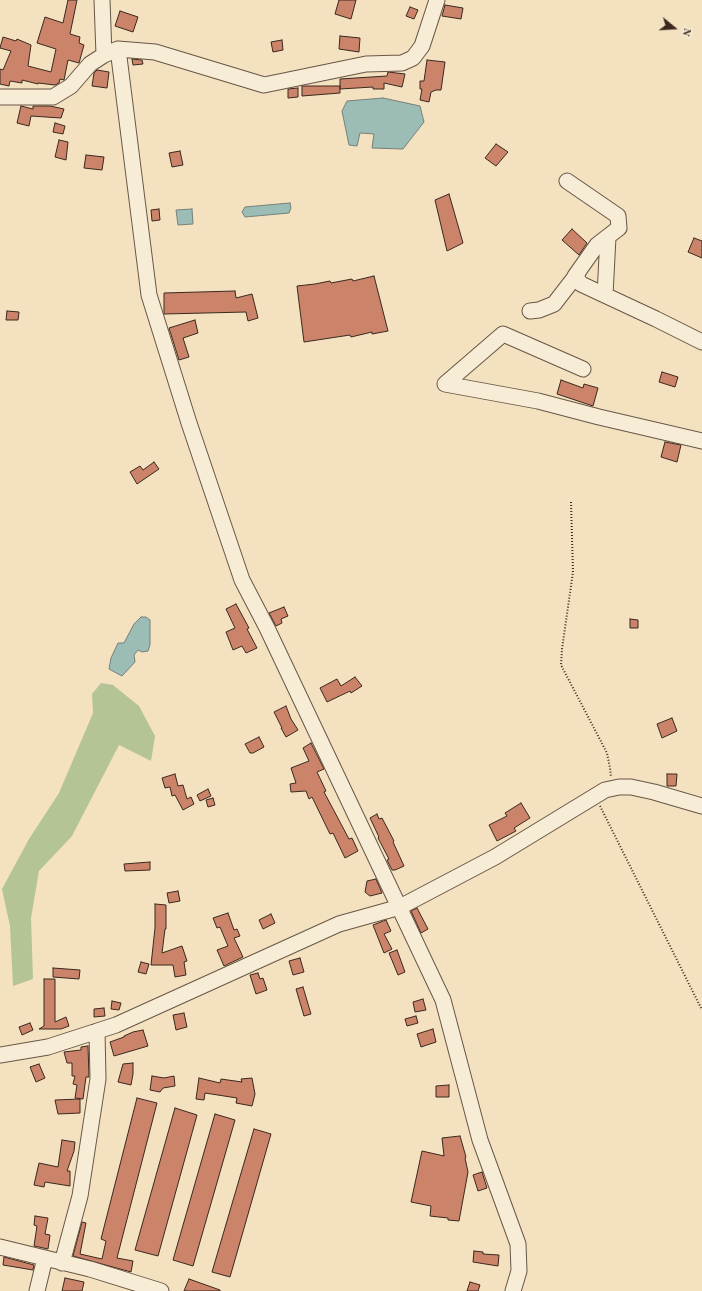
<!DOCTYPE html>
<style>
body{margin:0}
#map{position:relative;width:702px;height:1291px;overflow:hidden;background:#f3e1c0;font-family:"Old Standard TT",serif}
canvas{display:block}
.north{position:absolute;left:654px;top:8px;width:40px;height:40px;-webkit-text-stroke:3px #f7ecd6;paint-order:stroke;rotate:108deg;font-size:11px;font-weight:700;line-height:16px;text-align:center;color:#3a281e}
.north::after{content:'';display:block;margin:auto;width:14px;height:18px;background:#3a281e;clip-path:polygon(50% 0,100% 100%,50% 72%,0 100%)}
</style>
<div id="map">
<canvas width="702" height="1291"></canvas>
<div class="north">N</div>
</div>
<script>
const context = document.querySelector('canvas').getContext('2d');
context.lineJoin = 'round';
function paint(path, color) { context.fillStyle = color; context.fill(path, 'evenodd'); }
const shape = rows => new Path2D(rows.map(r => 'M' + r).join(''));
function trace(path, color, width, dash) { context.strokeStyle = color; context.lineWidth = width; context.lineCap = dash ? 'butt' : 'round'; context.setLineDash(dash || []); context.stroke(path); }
paint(shape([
 [101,683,113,685,139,706,155,736,151,761,119,745,72,836,39,871,31,918,33,979,13,986,10,926,2,889,29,839,59,793,93,713,92,694]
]), '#b5c497');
const water = shape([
 [383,98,420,106,424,122,403,149,372,148,374,134,360,133,357,146,349,145,342,111,347,101,383,98],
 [290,203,291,208,289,213,245,217,242,212,245,207,290,203],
 [192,209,193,224,178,225,176,210,192,209],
 [141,617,146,617,150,620,150,645,148,651,142,652,138,650,134,655,135,662,122,676,109,669,111,658,118,643,124,643,134,624,141,617]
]);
paint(water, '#9cbcb6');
trace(water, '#758179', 1);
const building = shape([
 [68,0,77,0,70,34,80,37,79,43,84,45,79,63,68,60,64,80,60,79,59,83,55,85,38,83,38,84,22,80,22,83,10,81,9,86,0,84,0,69,3,70,11,51,0,48,3,37,16,41,17,39,31,45,28,66,51,72,56,49,37,43,45,17,63,23,68,0],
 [339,0,356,0,351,19,335,14,339,0],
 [445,5,463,8,461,19,442,16,445,5],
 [410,7,418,10,414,19,406,16,410,7],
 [120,11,138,17,133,32,115,26,120,11],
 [340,36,360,38,359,52,339,49,340,36],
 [282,40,283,50,273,52,271,42,282,40],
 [132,59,142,60,143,64,133,65,132,59],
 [427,60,445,62,441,90,436,90,431,92,429,102,420,100,422,89,420,89,420,81,424,81,427,60],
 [97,70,109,72,107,88,92,86,94,73,97,70],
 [388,72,405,74,402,87,384,83,384,89,373,89,373,87,340,89,340,79,387,76,388,72],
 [302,86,340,86,340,93,302,96,302,86],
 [298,88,298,97,288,98,288,89,298,88],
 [21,106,33,109,33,106,50,106,64,109,61,118,31,116,29,126,17,123,21,106],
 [55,123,65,126,63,134,53,132,55,123],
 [59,140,68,142,66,160,55,157,59,140],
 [496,144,508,152,496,166,485,158,496,144],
 [180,151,183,165,172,167,169,153,180,151],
 [86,155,104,157,102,170,84,168,86,155],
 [449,194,463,243,447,251,435,200,449,194],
 [159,209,160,220,152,221,151,210,159,209],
 [572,229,587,243,579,255,562,240,572,229],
 [694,238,702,241,702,258,688,252,694,238],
 [374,276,388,331,372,334,372,332,351,337,350,335,304,342,297,286,315,284,330,281,331,283,352,279,353,281,374,276],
 [235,291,236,298,252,294,258,318,248,321,246,312,164,314,164,293,235,291],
 [7,311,19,312,18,320,6,320,7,311],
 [195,320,198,333,183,338,189,357,179,360,169,328,195,320],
 [662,372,678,377,675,387,659,382,662,372],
 [561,380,583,388,584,384,598,388,593,406,557,394,561,380],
 [665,442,681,445,677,462,661,457,665,442],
 [154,462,159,469,137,484,130,472,140,466,143,470,154,462],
 [236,604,249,628,247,629,257,648,246,653,242,646,233,650,226,632,235,628,226,609,236,604],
 [284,607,288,616,281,619,282,623,276,626,269,613,284,607],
 [630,619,638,620,638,628,630,628,630,619],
 [355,677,362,686,351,693,350,691,327,702,320,688,337,679,341,686,355,677],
 [286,706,291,719,298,730,286,737,281,728,282,728,274,712,286,706],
 [672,718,677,731,662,738,657,724,672,718],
 [259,737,264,747,253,753,250,753,245,744,259,737],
 [311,743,324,769,317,772,326,791,324,792,349,839,352,838,358,851,345,858,333,833,330,834,312,797,309,799,306,791,291,792,290,784,296,783,291,768,309,761,303,748,311,743],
 [175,774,178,786,183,785,187,799,191,797,194,804,183,810,175,795,172,796,170,787,165,788,162,778,175,774],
 [667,774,677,774,676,786,667,786,667,774],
 [208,789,211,796,200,801,197,795,208,789],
 [213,798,215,805,208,807,206,800,213,798],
 [521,803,530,818,514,828,516,831,497,841,489,825,507,816,505,813,521,803],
 [377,814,379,819,382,818,394,841,393,842,404,866,395,870,392,870,387,860,389,859,378,838,379,837,370,818,377,814],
 [150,862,150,870,125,871,124,864,150,862],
 [376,879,382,893,370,896,365,892,367,881,376,879],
 [178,891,180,901,169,903,167,893,178,891],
 [155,904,166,905,166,929,165,929,162,953,182,946,187,961,184,962,186,975,175,977,173,965,151,965,155,928,155,904],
 [417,908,428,929,421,933,411,911,417,908],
 [228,913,234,930,237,929,240,936,234,938,243,957,224,966,217,950,228,946,220,927,217,928,213,918,228,913],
 [271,914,275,923,263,929,259,920,271,914],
 [386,920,391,931,384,934,392,949,384,953,373,925,386,920],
 [397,950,405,972,398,975,389,953,397,950],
 [300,958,304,972,293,975,289,961,300,958],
 [141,962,149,964,146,974,138,972,141,962],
 [53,968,80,970,79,979,53,977,53,968],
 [258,973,260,979,263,978,267,990,256,994,250,975,258,973],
 [44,979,55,979,55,1022,66,1017,69,1026,61,1029,39,1029,44,1026,44,979],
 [303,987,311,1014,304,1016,296,989,303,987],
 [423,999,426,1010,415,1012,413,1002,423,999],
 [112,1001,121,1003,119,1010,111,1009,112,1001],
 [104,1008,105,1016,94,1017,94,1009,104,1008],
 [184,1013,187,1027,176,1030,173,1015,184,1013],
 [416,1016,418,1023,407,1026,405,1019,416,1016],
 [30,1023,33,1030,22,1035,19,1027,30,1023],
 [433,1029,436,1042,421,1047,417,1034,433,1029],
 [143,1030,148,1046,114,1056,110,1042,124,1037,124,1036,133,1032,143,1030],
 [88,1046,89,1077,86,1077,83,1099,75,1098,77,1085,73,1084,75,1076,72,1076,72,1063,67,1063,64,1052,81,1050,81,1047,88,1046],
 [133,1063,133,1074,131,1085,118,1082,123,1064,133,1063],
 [39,1064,45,1078,36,1082,30,1067,39,1064],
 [152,1076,164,1078,174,1076,175,1086,163,1088,160,1092,150,1090,152,1076],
 [199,1078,220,1083,221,1079,242,1082,241,1079,252,1078,255,1094,252,1106,236,1103,237,1098,205,1093,204,1100,196,1099,199,1078],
 [449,1085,449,1097,436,1097,436,1086,449,1085],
 [137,1098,157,1103,117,1258,133,1261,131,1272,73,1256,82,1222,86,1223,80,1254,102,1259,106,1241,101,1239,137,1098],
 [80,1099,80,1113,58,1114,55,1100,80,1099],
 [175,1108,197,1115,158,1256,135,1250,175,1108],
 [215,1114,235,1120,193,1266,173,1260,215,1114],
 [254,1129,271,1134,230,1277,212,1272,254,1129],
 [460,1136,466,1157,465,1158,468,1172,459,1221,448,1220,448,1218,430,1216,431,1206,411,1202,422,1151,444,1156,442,1138,460,1136],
 [62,1140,75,1142,74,1151,67,1171,70,1171,70,1186,45,1182,44,1187,34,1185,39,1163,58,1167,62,1140],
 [482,1172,487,1188,478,1191,473,1175,482,1172],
 [35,1216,48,1218,45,1234,50,1235,48,1249,34,1246,37,1226,34,1225,35,1216],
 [474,1251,483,1252,483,1254,499,1255,498,1266,473,1262,474,1251],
 [4,1257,34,1265,33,1270,3,1265,4,1257],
 [65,1278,84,1282,82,1291,62,1291,65,1278],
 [189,1279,220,1290,220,1291,184,1291,189,1279],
 [470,1282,480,1285,478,1291,467,1291,470,1282]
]);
paint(building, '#cb846a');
trace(building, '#3a281e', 1);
const minor = shape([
 [102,0,104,55],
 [118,49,149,295,189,423,242,580,267,628,443,1000,480,1140,518,1244,519,1271,513,1291],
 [0,97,53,97,71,86,90,64,104,55,118,49,155,52,264,85,366,64,402,63,413,58,422,46,437,0],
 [567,181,618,216,619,228,597,245,575,276,581,284,656,319,702,342],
 [605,295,608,237],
 [530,311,539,310,554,304,578,273],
 [583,369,503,334,445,384,538,401,599,417,702,441],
 [0,1055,48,1047,116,1025,339,924,400,907,495,857,605,790,619,787,631,787,654,792,702,806],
 [0,1247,90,1269,161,1291],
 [62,1263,80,1196,98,1079,97,1031],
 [37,1291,45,1258]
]);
trace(minor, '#685646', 17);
trace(shape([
 [571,502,573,572,562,649,561,665,607,753,610,768,611,777],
 [600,806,702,1010]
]), '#3a281e', 2, [1, 2]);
trace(minor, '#f7ecd6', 15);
</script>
